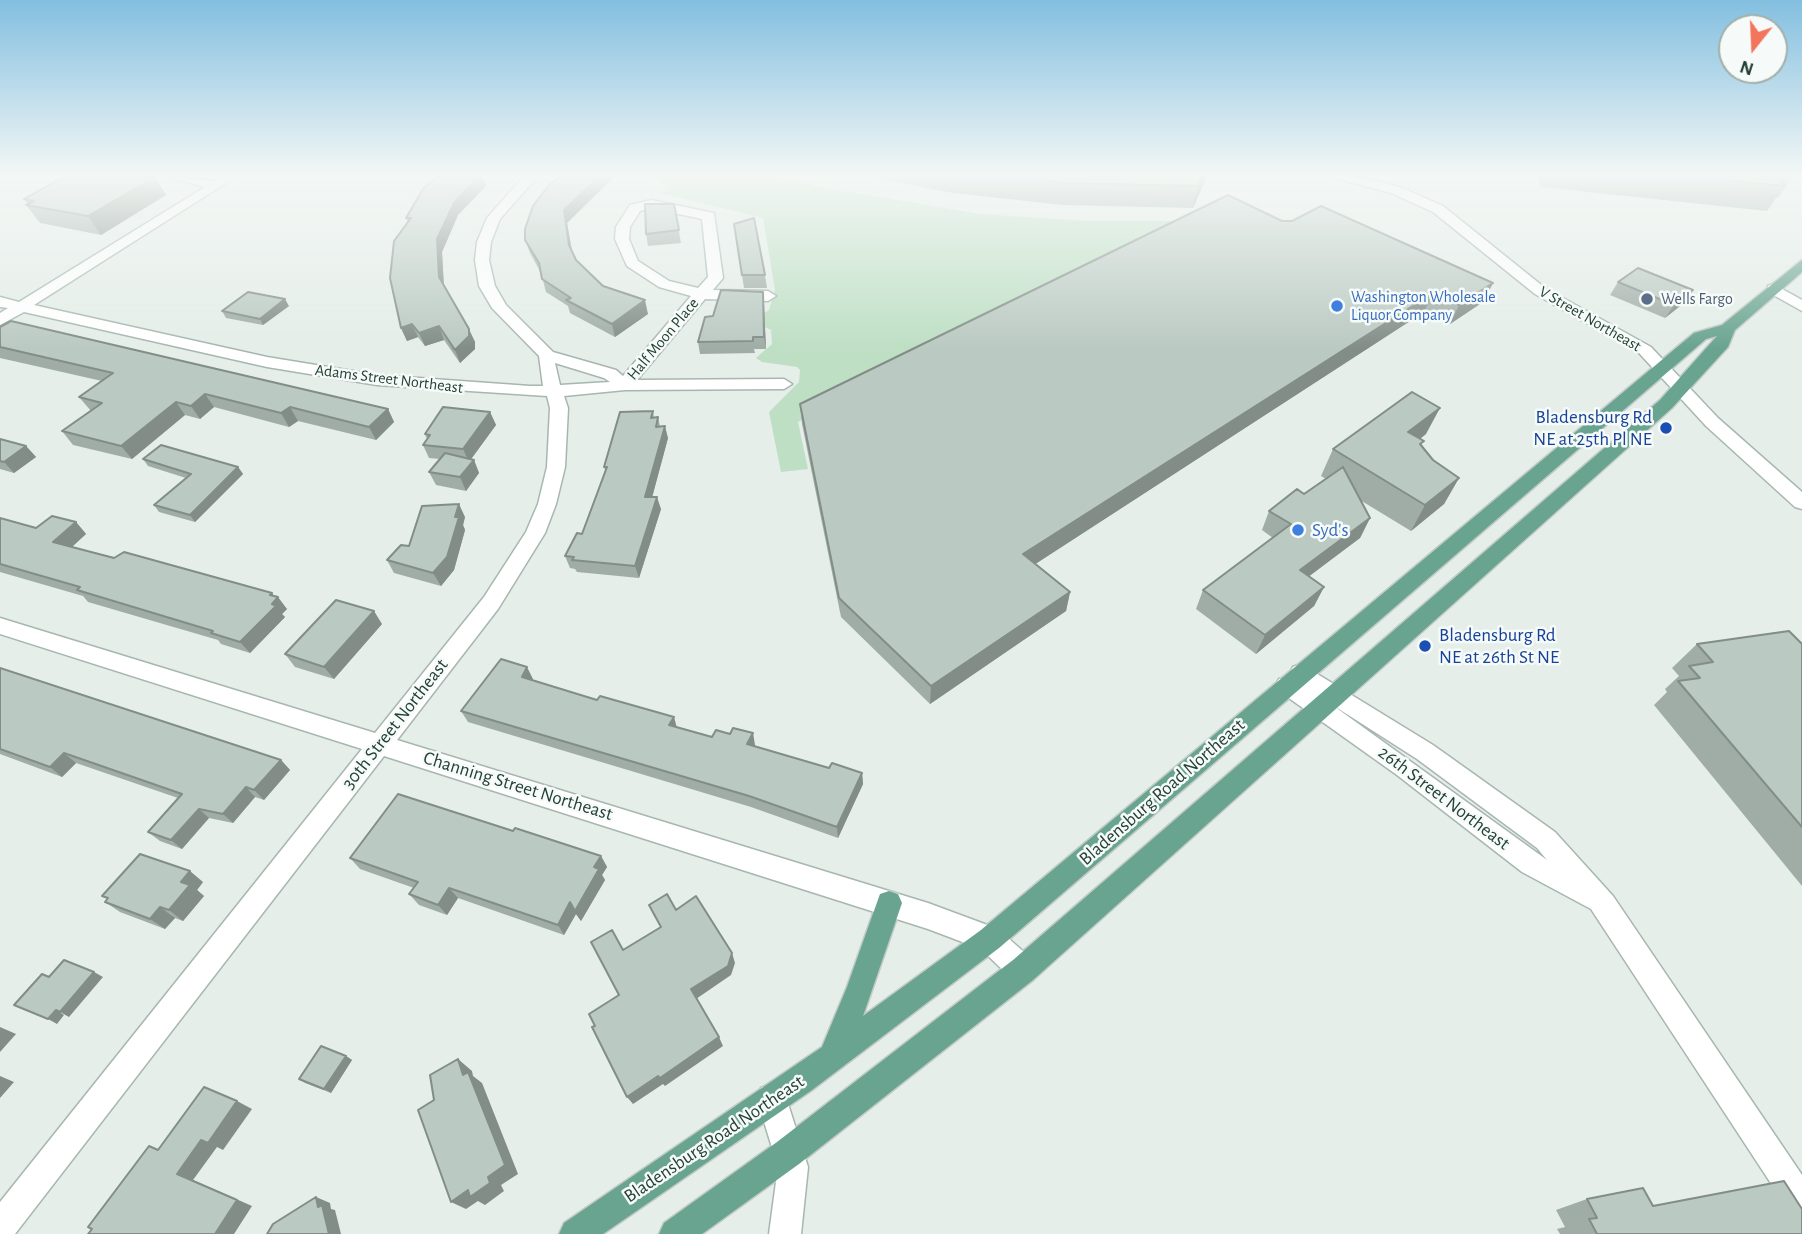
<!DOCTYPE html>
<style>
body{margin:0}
#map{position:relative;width:1802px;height:1234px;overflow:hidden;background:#e5eee9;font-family:"Alegreya Sans",sans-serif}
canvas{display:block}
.north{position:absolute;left:1718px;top:14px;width:70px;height:70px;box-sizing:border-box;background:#f6faf8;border:2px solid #a2b0aa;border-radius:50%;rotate:198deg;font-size:19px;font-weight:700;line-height:28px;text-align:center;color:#234136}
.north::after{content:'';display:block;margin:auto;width:24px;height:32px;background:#f4755d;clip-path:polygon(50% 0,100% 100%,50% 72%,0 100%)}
</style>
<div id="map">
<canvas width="1802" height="1234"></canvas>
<div class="north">N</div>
</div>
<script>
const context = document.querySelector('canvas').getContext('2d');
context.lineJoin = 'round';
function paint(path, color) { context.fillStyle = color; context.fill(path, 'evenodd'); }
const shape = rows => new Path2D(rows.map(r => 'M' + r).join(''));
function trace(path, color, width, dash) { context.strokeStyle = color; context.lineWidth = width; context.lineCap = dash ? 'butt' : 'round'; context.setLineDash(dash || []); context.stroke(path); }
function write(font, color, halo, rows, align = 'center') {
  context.font = font + ' "Alegreya Sans",sans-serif'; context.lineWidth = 5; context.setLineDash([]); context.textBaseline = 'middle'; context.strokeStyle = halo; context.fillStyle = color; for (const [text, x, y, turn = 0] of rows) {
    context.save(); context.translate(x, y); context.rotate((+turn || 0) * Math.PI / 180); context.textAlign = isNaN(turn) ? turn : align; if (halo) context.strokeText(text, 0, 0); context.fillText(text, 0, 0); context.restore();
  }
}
paint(shape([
 [651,176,774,176,826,188,980,214,1091,221,1175,221,1099,257,890,376,798,422,808,469,781,472,769,412,799,382,800,370,797,367,762,362,756,358,772,344,771,330,759,324,764,313,769,310,775,290,763,218,660,193,667,187]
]), '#bedfc4');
const minor = shape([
 [165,176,215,181,221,176,237,176,34,305,267,357,377,375,530,386,543,386,539,356,492,308,479,286,475,260,477,242,487,218,524,176,538,176,500,219,491,242,489,260,495,286,506,305,553,352,616,370,623,376,691,296,659,287,627,266,615,239,616,227,630,205,651,200,714,213,723,278,713,290,768,291,776,296,768,301,705,299,637,380,784,379,792,384,784,389,625,390,564,396,568,408,565,467,556,504,545,533,498,609,397,740,928,903,990,926,999,930,1033,960,1037,970,1033,980,1023,984,1013,980,981,949,928,929,384,756,15,1234,0,1234,0,1202,362,749,0,634,0,618,375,733,484,597,526,532,538,504,547,467,550,408,547,396,377,385,267,367,24,312,0,325,0,313,8,308,0,307,0,297,19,302,205,187,165,176],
 [651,208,702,219,708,277,698,288,669,281,638,261,629,239,630,227,640,211,651,208],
 [555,363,604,378,610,382,560,385,555,363],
 [1328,176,1353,176,1400,187,1443,206,1545,288,1651,347,1718,418,1802,492,1802,509,1795,507,1706,426,1639,353,1535,294,1433,212,1391,193,1328,176],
 [1773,284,1802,300,1802,311,1768,292,1768,286,1773,284],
 [1301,664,1433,745,1555,832,1613,896,1802,1175,1802,1219,1791,1214,1591,909,1522,872,1397,775,1279,691,1276,685,1279,679,1292,678,1290,673,1293,667,1301,664],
 [1331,704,1417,759,1537,848,1547,860,1331,704],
 [772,1084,783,1088,808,1167,801,1234,769,1234,778,1167,757,1099,761,1088,772,1084]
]);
const major = shape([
 [1802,260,1802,272,1735,330,1728,347,1672,408,1033,980,799,1164,702,1234,659,1234,664,1223,777,1142,1013,960,1660,400,1717,336,1706,339,999,948,812,1090,603,1234,559,1234,564,1223,822,1047,847,987,880,894,889,891,898,894,902,903,863,1016,981,930,1694,333,1722,325,1802,260]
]);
trace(minor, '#a7b7b0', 3);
trace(major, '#c1cac7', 3);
paint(minor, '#fff');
paint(major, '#69a490');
paint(shape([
 [561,176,615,176,567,223,572,250,576,260,603,286,648,314,615,337,570,313,568,306,546,292,541,273,530,253,525,240],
 [866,176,1207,176,1193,208,1063,205,953,193],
 [1537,176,1793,176,1778,198,1776,198,1767,211,1541,187],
 [155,177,166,195,101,235,40,223,26,205,28,204,24,199],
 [486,186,458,215,442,252,444,285,475,342,475,349,460,363,444,340,425,346,418,337,407,341,401,328,408,223,406,218],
 [674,204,681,243,648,246,646,234],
 [1282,221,1493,283,1483,302,1450,324,1424,312,1035,564,1070,592,1066,611,930,704,841,617,802,424,800,404],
 [734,224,765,275,767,288,744,288],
 [1618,282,1693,290,1684,303,1665,318,1610,295],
 [763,292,766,349,754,349,755,353,700,354,698,342,713,316],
 [289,306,263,325,226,318,222,311],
 [0,327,388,409,394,422,376,440,298,421,289,427,214,407,200,419,185,415,132,459,73,445,62,431,91,411,79,397,102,381,0,358],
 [653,411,654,418,658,417,660,426,668,438,652,497,661,509,639,578,577,572,575,569,570,568,565,556,582,534,605,470,604,467],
 [490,412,496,425,471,459,474,460,479,473,466,491,436,485,429,472,440,459,429,458,423,445,427,439,425,434],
 [1426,434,1420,439,1422,445,1433,460,1459,478,1444,504,1411,531,1360,500,1370,518,1360,538,1308,576,1324,587,1314,606,1256,654,1196,609,1203,590,1273,538,1262,530,1269,511,1304,494,1326,479,1321,476,1333,449],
 [0,439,26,446,36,457,14,473,0,469],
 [143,459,238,467,243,474,195,522,159,512,154,505,186,478,148,466],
 [465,517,463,525,465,530,454,570,441,586,394,573,387,560,409,546],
 [0,518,36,528,76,522,86,534,72,547,274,596,287,609,282,614,285,617,250,653,221,644,218,640,88,602,83,596,0,572],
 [382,624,334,679,295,667,285,654],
 [1697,644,1802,644,1802,886,1654,705,1667,692,1665,689,1679,676,1672,668],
 [0,668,281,760,290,770,264,800,255,797,233,823,209,818,182,849,160,841,148,832,178,798,76,763,62,777,0,754],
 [533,679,532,681,677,727,712,737,755,745,755,746,829,768,862,773,863,784,838,838,751,807,468,722,461,711],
 [513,831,601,856,607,867,602,875,605,880,581,921,576,914,564,935,458,898,447,915,419,905,409,894,414,888,360,869,350,858],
 [203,882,197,890,204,896,183,921,175,918,165,929,120,912,105,902,107,899,102,896],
 [346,1056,352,1060,331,1093,305,1083,299,1079],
 [1587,1199,1653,1206,1802,1234,1560,1234,1557,1229,1565,1227,1556,1210]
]), '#a0ada7');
paint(shape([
 [479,176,482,176,486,186,458,215,442,252,444,290,439,277,437,239,454,203],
 [600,176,615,176,567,223,573,258,569,245,564,210],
 [1202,176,1207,176,1193,208,1198,186],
 [155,177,166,195,101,235,88,216],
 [1493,283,1483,302,1450,324,1459,305],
 [1693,290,1684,303,1665,318,1674,305],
 [763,292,764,304,766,349,764,337],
 [1433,293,1424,312,1020,574,1023,554],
 [285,299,289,306,263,325,260,319],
 [645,300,648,314,615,337,612,324],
 [412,324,418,337,407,341,401,328],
 [439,326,444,340,425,346,419,333],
 [469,329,475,342,475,349,460,363,455,350],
 [205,394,214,407,200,419,191,406],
 [176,402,185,415,132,459,121,446],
 [290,407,298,421,289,427,281,413],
 [1440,408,1426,434,1395,458,1408,432],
 [388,409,394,422,376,440,369,427],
 [490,412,496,425,469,462,463,449],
 [665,426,668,438,649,509,645,497],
 [26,446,36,457,14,473,4,462],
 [474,460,479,473,466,491,460,477],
 [238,467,243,474,195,522,190,515],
 [1459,478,1444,504,1411,531,1425,505],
 [657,497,661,509,639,578,635,566],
 [459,504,465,517,463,525,465,530,454,570,441,586,433,573],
 [1370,518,1360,538,1291,590,1300,570],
 [76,522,86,534,64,554,53,542],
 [1324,587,1314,606,1256,654,1265,635],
 [1070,592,1066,611,930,704,931,686],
 [272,593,276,599,278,597,287,609,282,614,285,617,250,653,240,642,272,604,270,595],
 [374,611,382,624,334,679,324,667],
 [527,667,533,679,528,689,522,677],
 [674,717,677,728,669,725],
 [753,733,755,745,750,755,747,744],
 [64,753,76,763,62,777,50,767],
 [281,760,290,770,264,800,254,790],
 [862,773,863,784,838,838,837,827],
 [246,787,255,797,233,823,223,814],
 [199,809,209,818,182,849,171,840],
 [601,856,607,867,602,875,605,880,581,921,576,914,564,935,558,925,570,902,594,867],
 [190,871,203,882,197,890,204,896,183,921,169,910,181,882],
 [449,888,458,898,447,915,438,905],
 [160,907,175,918,165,929,150,919],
 [732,953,735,963,731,975,696,999,691,989],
 [94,972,103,977,69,1017,60,1012],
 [56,1010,64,1015,57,1024,48,1019],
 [0,1027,16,1034,0,1052],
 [719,1037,723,1046,665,1086,663,1084,633,1104,627,1097],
 [346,1056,352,1060,331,1093,324,1089],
 [458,1059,472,1071,473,1076,482,1083,518,1174,501,1185,504,1191,485,1205,478,1201,466,1209,451,1202,488,1177],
 [0,1076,14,1082,0,1098],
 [237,1101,252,1109,223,1150,217,1147,193,1180,252,1206,234,1234,215,1234,177,1174,201,1140],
 [316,1197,330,1203,331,1209,335,1210,341,1234,329,1234,318,1207]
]), '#828d88');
const building = shape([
 [65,176,152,176,155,177,88,216,26,205,34,201,24,199,65,176],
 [438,176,479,176,454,203,437,239,439,277,469,329,469,336,455,350,439,326,419,333,412,324,401,328,390,278,394,241,411,218,406,218,423,189,438,176],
 [561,176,600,176,564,210,569,245,576,260,603,286,645,300,612,324,566,300,571,298,542,279,539,263,525,240,525,229,533,206,549,185,561,176],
 [1006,176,1202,176,1198,186,1066,183,1006,176],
 [1686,176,1777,176,1784,186,1686,176],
 [1228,195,1282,221,1292,221,1321,206,1493,283,1459,305,1433,293,1023,554,1070,592,931,686,839,598,800,404,1228,195],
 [645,204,674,204,679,230,646,234,645,204],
 [754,218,765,275,742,275,734,224,754,218],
 [1638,268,1693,290,1674,305,1618,282,1638,268],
 [721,290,763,292,764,337,753,337,753,341,698,342,705,317,713,316,721,290],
 [248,292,285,299,260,319,222,311,248,292],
 [11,321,388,409,369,427,290,407,281,413,205,394,191,406,176,402,121,446,62,431,102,403,79,397,113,373,0,347,0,327,11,321],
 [1412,392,1440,408,1408,432,1424,441,1420,444,1433,460,1459,478,1425,505,1333,449,1412,392],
 [443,407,490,412,463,449,423,445,430,435,425,434,443,407],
 [653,411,651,418,658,417,656,427,665,426,645,497,657,497,635,566,572,560,574,557,565,556,577,533,582,534,607,467,604,467,620,412,653,411],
 [0,439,26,446,4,462,0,461,0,439],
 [161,445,238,467,190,515,154,505,191,474,143,459,161,445],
 [445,453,474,460,460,477,429,472,445,453],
 [1343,467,1370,518,1300,570,1324,587,1265,635,1203,590,1291,524,1269,511,1297,489,1304,494,1343,467],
 [459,504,455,517,459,517,447,557,433,573,387,560,401,545,409,546,422,506,459,504],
 [52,516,76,522,53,542,114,558,124,552,272,593,270,595,278,597,272,604,276,606,240,642,211,633,213,631,77,590,80,587,0,564,0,518,36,528,52,516],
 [336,600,374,611,324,667,285,654,336,600],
 [1789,631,1802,644,1802,827,1678,681,1700,678,1689,666,1713,662,1697,644,1789,631],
 [501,659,527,667,522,677,597,700,600,696,674,717,669,725,712,737,716,730,730,734,733,728,753,733,747,744,829,768,832,763,862,773,837,827,749,796,461,711,501,659],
 [0,668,281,760,254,790,246,787,223,814,199,809,171,840,148,832,182,794,64,753,50,767,0,749,0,668],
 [398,794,513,831,515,828,601,856,594,867,599,869,575,911,570,902,558,925,449,888,438,905,409,894,418,882,350,858,398,794],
 [140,854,190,871,181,882,190,885,169,910,160,907,150,919,105,902,108,898,102,896,140,854],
 [667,894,676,910,696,896,732,953,728,966,691,989,719,1037,660,1078,658,1076,627,1097,592,1027,595,1026,589,1014,619,995,591,942,612,930,623,950,661,927,649,905,667,894],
 [64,960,94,972,60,1012,56,1010,48,1019,14,1005,42,974,49,977,64,960],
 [321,1046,346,1056,324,1089,299,1079,321,1046],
 [458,1059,463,1075,468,1072,505,1165,488,1177,490,1183,470,1197,468,1190,451,1202,418,1110,434,1100,430,1075,458,1059],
 [204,1087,237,1101,208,1143,201,1140,177,1174,237,1200,215,1234,88,1234,92,1229,88,1227,149,1146,158,1150,204,1087],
 [1784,1181,1802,1209,1802,1234,1597,1234,1589,1219,1597,1218,1587,1199,1643,1188,1653,1206,1784,1181],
 [316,1197,318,1207,322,1205,329,1234,267,1234,273,1224,316,1197]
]);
paint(building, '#bac9c2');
trace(building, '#828d88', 2);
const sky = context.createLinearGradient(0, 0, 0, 349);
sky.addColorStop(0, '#83bfe0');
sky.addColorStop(0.5, '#f3f7f5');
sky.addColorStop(1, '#f3f7f500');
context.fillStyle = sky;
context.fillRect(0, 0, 1802, 349);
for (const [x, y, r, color] of [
 [1647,299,7,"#5c6f8a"],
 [1337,306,7,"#3f7fe0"],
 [1666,428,7,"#1a4fb4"],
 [1298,530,7,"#3f7fe0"],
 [1425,646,7,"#1a4fb4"]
]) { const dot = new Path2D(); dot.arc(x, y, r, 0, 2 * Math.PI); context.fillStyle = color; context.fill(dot); trace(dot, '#f6faf8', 2.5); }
write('16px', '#366cbe', '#f6faf8', [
 ["Washington Wholesale",1351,297],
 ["Liquor Company",1351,315]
], 'left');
write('16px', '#4e5e75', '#f6faf8', [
 ["Wells Fargo",1661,299]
], 'left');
write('16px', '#234136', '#f6faf8', [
 ["V Street Northeast",1590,319,30],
 ["Half Moon Place",663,339,-50],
 ["Adams Street Northeast",389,379,7]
]);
write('19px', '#164399', '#f6faf8', [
 ["Bladensburg Rd",1652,417],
 ["NE at 25th Pl NE",1652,439],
 ["Bladensburg Rd",1439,635,"left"],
 ["NE at 26th St NE",1439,657,"left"]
], 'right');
write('19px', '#366cbe', '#f6faf8', [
 ["Syd's",1312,530]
], 'left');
write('19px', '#234136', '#f6faf8', [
 ["30th Street Northeast",395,724,-52],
 ["Channing Street Northeast",518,786,17],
 ["Bladensburg Road Northeast",1162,792,-41],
 ["26th Street Northeast",1444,798,37],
 ["Bladensburg Road Northeast",714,1139,-34]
]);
</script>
